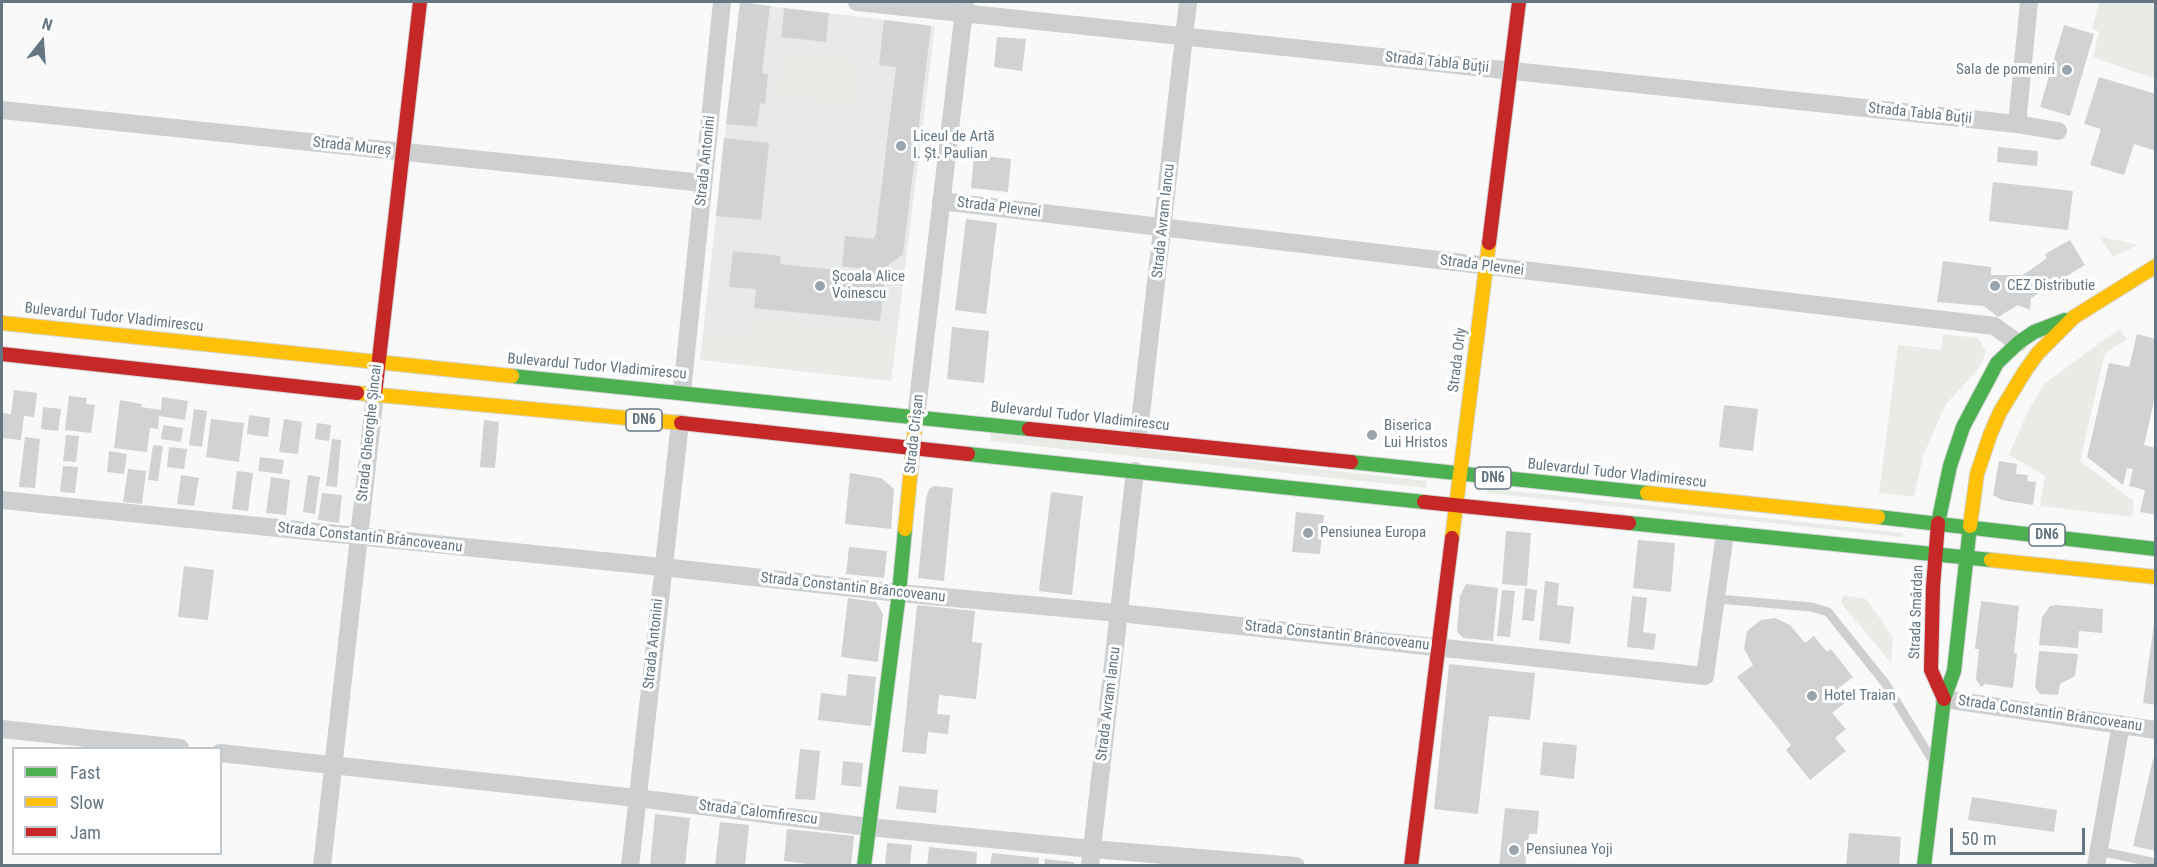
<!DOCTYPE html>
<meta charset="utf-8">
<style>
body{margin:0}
#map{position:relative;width:2157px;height:867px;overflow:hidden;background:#f9f9f9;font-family:"Roboto Condensed",sans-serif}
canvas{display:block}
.frame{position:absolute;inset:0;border:3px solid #657683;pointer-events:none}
.legend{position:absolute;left:12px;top:747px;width:210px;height:108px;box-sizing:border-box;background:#fff;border:2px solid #c1c8cd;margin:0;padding:8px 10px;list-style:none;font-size:18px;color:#657683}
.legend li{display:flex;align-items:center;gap:12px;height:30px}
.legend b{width:30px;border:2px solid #c1c8cd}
.north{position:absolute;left:12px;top:12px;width:60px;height:60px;-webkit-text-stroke:4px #fff;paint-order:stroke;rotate:17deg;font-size:16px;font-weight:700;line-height:24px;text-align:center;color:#657683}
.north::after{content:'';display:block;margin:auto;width:21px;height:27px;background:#657683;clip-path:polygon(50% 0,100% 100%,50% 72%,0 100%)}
.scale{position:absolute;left:1950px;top:828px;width:135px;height:27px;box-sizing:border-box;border:3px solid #657683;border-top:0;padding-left:8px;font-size:18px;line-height:21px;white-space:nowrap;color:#657683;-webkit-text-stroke:4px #fff;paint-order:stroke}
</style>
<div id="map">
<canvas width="2157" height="867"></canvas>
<div class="frame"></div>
<ul class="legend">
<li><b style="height:8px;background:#4caf50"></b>Fast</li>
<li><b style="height:8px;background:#ffc107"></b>Slow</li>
<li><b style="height:8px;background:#c62828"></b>Jam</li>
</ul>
<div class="north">N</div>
<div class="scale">50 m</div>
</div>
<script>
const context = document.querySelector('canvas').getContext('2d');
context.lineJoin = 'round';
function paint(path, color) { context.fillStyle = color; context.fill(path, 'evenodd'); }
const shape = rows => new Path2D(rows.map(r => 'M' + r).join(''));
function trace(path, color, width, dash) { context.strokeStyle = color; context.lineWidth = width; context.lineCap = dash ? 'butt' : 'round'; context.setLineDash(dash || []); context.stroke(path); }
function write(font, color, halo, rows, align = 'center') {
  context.font = font + ' "Roboto Condensed",sans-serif'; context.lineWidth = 6; context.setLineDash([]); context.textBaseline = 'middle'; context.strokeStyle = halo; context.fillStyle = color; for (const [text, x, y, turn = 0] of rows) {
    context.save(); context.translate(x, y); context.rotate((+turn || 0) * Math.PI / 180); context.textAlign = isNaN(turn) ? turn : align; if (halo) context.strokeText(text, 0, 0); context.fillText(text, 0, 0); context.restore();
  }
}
paint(shape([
 [740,2,784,8,781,36,826,41,829,13,935,26,891,381,700,360]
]), '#e8e9e9');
paint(shape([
 [2099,2,2155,2,2155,79,2093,57,2099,32,2092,28],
 [782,52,862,60,857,105,777,97],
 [2099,236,2138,245,2113,257],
 [750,318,897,332,891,381,700,360,703,334,747,339],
 [2119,329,2127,339,2105,353,2080,461,2134,501,2132,517,2040,506,2045,476,2009,455,2027,413,2044,384],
 [1943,334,1978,338,1986,351,1980,367,1946,404,1923,456,1914,497,1879,493,1898,345,1941,350],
 [991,433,1427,481,1426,488,990,441],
 [1487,488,1903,533,1903,537,1487,493],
 [1843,595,1866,599,1893,637,1891,663,1841,603]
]), '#e8ebe6');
paint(shape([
 [740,2,770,6,762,73,768,74,765,104,760,103,757,127,726,124],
 [784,8,829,13,826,42,781,37],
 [884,20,931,26,903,254,886,267,880,321,754,308,756,289,729,287,733,251,781,256,780,264,865,273,865,269,842,266,845,236,874,239,876,233,896,67,879,65],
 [2064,25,2094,34,2070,116,2040,107],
 [997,37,1026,39,1022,71,994,67],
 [2099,77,2156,94,2156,151,2134,144,2124,175,2090,165,2101,129,2084,124],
 [724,138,769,143,761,220,716,216],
 [1998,147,2038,151,2037,166,1997,162],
 [974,155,1011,159,1008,192,971,188],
 [1993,182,2073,191,2068,230,1989,221],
 [966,219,997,223,986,314,955,310],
 [2070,240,2085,265,2031,298,2030,310,2018,305,1998,317,1984,306,1937,302,1943,261,1991,267,1991,275,2023,275,2047,258,2045,254],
 [952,327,989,331,984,383,947,379],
 [2137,334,2156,339,2156,393,2144,445,2156,448,2156,515,2140,512,2145,490,2129,486,2133,469,2127,468,2123,485,2087,457,2109,363,2129,367],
 [14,390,37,393,34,417,24,416,21,440,2,438,2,413,11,414],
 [69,396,87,398,86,404,95,405,91,433,65,430],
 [162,397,188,401,185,420,159,416,158,429,150,428,147,452,114,448,120,400,142,404,141,407,161,410],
 [1724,405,1758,409,1753,451,1719,447],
 [43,407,61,409,58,431,41,429],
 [194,409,207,411,202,447,189,445],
 [249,415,270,418,268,437,247,434],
 [211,419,244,423,239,462,206,457],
 [284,419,302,422,298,454,279,452],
 [484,420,499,422,495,468,480,467],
 [317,423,331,425,329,441,315,439],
 [163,425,183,428,181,442,161,439],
 [66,435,79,436,76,462,63,461],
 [25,437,40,439,35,488,19,487],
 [332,439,341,440,337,487,326,486],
 [153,445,163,446,158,481,148,480],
 [169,447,187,449,184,469,167,467],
 [109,451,127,454,124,474,107,472],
 [260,457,284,460,282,474,258,471],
 [1999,461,2017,464,2016,474,2028,475,2027,481,2036,482,2033,505,2002,500,1993,495],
 [63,466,78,467,75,493,60,492],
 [128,469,146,471,142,504,123,502],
 [237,471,253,473,248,511,232,509],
 [850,473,881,478,894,489,891,529,845,524],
 [181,475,199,478,194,506,177,504],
 [308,475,320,477,315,514,303,512],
 [271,477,290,480,286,515,266,513],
 [934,486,953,488,944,581,918,578,926,499,929,489],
 [1051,492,1083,496,1072,595,1039,591],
 [322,493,342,495,339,523,318,520],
 [1296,512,1324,515,1320,554,1292,552],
 [1506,531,1531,533,1527,586,1502,584],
 [1638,540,1675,543,1671,592,1633,588],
 [849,547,887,551,884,578,846,574],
 [184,566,214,570,208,620,178,617],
 [1545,581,1559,583,1557,605,1574,607,1570,644,1539,640],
 [1466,584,1498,588,1493,641,1463,638,1458,633,1457,630,1460,596],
 [1525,588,1537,590,1534,621,1522,620],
 [1502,590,1515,591,1510,637,1497,636],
 [1632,596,1647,598,1643,632,1656,634,1654,650,1627,647],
 [848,598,876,602,883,614,878,662,841,657],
 [1981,601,2019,606,2014,653,2017,654,2013,688,1985,684,1981,687,1976,679,1979,649,1975,649],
 [917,605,975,611,972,642,982,643,976,699,939,695,937,714,950,715,948,734,928,732,926,754,902,752],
 [2056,605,2103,609,2102,633,2079,631,2078,648,2039,645,2042,617,2050,606],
 [1775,618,1790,625,1805,643,1814,636,1827,652,1831,649,1853,677,1836,690,1845,703,1832,713,1846,729,1835,738,1846,751,1810,780,1786,750,1791,745,1737,677,1753,665,1744,649,1747,631,1761,620],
 [2154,623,2156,624,2156,705,2143,703],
 [2039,651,2078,654,2075,676,2060,684,2058,695,2040,694,2035,687],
 [1449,664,1535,673,1530,720,1489,716,1478,814,1434,809],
 [848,674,876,677,871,726,818,720,821,693,846,696],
 [1543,742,1577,745,1574,779,1540,775],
 [800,749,820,751,815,800,795,799],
 [2153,759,2156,759,2156,851,2133,846],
 [843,761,863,763,861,787,841,785],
 [899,786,938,790,936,813,896,809],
 [1972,797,2057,810,2054,832,1968,820],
 [1505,808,1539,811,1537,834,1529,834,1525,866,1499,866],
 [655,814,690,818,685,866,650,866],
 [720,822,749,825,745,866,715,866],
 [787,829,854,836,851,866,823,866,784,861],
 [1849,833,1901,837,1899,866,1846,866],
 [887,843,912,845,910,866,885,866],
 [929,847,977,852,976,866,927,866],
 [992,853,1039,858,1038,866,990,866],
 [1045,859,1074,862,1074,866,1044,866]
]), '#d0d2d3');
const fast = shape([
 [512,376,1029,429],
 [968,454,1424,502],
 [1351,462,1647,493],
 [1878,517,2156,549],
 [1629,523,1991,560],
 [1938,523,1950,466,1963,427,1997,363,2018,343,2034,332,2065,320],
 [864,866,899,593,905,529],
 [1924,866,1944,699,1954,671,1970,526]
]);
const slow = shape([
 [2,323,512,376],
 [357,393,681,423],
 [1647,493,1878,517],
 [1970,526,1977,474,1990,435,2000,412,2025,371,2038,353,2074,317,2156,266],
 [905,529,916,417],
 [1452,538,1489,243],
 [1991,560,2156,577]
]);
const jam = shape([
 [1489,243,1519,2],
 [2,354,357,393],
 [375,394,420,2],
 [681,423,968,454],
 [1029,429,1351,462],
 [1424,502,1629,523],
 [1938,523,1933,587,1931,670,1944,699],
 [1411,866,1452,538]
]);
trace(fast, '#d5d6d7', 16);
trace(slow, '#d5d6d7', 16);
trace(jam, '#d5d6d7', 16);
trace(shape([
 [1717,599,1812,607,1828,612,1885,683,1931,758],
 [2099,851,2156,863]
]), '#cecfd0', 9);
trace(shape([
 [857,2,2017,124],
 [2029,2,2017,124,2058,131],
 [2,110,703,183],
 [941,201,1994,326,2018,343],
 [682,392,722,2],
 [916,417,965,2],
 [1138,440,1188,2],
 [2,500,662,567,899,593,1119,613,1705,676,1725,533],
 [1944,699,2156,730],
 [2,729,180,748],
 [220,753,637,798,869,827,1092,849,1296,866],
 [322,866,375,394],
 [630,866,680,423],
 [1090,866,1135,471],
 [2096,866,2121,724]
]), '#cecfd0', 18);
trace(fast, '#4caf50', 14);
trace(slow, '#ffc107', 14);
trace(jam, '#c62828', 14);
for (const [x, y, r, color] of [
 [2067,70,6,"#99a4ac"],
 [901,146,6,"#99a4ac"],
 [820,286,6,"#99a4ac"],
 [1995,286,6,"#99a4ac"],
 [1372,435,6,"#99a4ac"],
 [1308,533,6,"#99a4ac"],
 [1812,696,6,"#99a4ac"],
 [1514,850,6,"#99a4ac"]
]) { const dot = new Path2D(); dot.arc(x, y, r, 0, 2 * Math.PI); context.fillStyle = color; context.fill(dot); trace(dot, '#fff', 2); }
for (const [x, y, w] of [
 [644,420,36],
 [1493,478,36],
 [2047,535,36]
]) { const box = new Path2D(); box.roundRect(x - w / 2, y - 11, w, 22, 4.5); context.fillStyle = '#fff'; context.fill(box); trace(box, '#657683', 1.5); }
write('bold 14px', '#657683', null, [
 ["DN6",644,420],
 ["DN6",1493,478],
 ["DN6",2047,535]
]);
write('15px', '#657683', '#fff', [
 ["Strada Tabla Buții",1437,63,6],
 ["Strada Tabla Buții",1920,114,6],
 ["Strada Mureș",352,147,6],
 ["Strada Antonini",706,161,-84],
 ["Strada Plevnei",999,208,7],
 ["Strada Avram Iancu",1164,221,-84],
 ["Strada Plevnei",1482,266,7],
 ["Bulevardul Tudor Vladimirescu",114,318,6],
 ["Strada Orly",1458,360,-83],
 ["Bulevardul Tudor Vladimirescu",597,367,5],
 ["Bulevardul Tudor Vladimirescu",1080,417,6],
 ["Strada Gheorghe Șincai",370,433,-84],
 ["Strada Crișan",915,434,-84],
 ["Bulevardul Tudor Vladimirescu",1617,474,6],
 ["Strada Constantin Brâncoveanu",370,538,6],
 ["Strada Constantin Brâncoveanu",853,588,6],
 ["Strada Smârdan",1917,612,-88],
 ["Strada Constantin Brâncoveanu",1337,636,6],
 ["Strada Antonini",654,644,-84],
 ["Strada Avram Iancu",1109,704,-83],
 ["Strada Constantin Brâncoveanu",2050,714,8],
 ["Strada Calomfirescu",758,813,7]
]);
write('15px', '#657683', '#fff', [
 ["Sala de pomeniri",2055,70,"right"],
 ["Liceul de Artă",913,137],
 ["I. Șt. Paulian",913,154],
 ["Școala Alice",832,277],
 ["Voinescu",832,294],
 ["CEZ Distributie",2007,286],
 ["Biserica",1384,426],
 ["Lui Hristos",1384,443],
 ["Pensiunea Europa",1320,533],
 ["Hotel Traian",1824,696],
 ["Pensiunea Yoji",1526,850]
], 'left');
</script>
